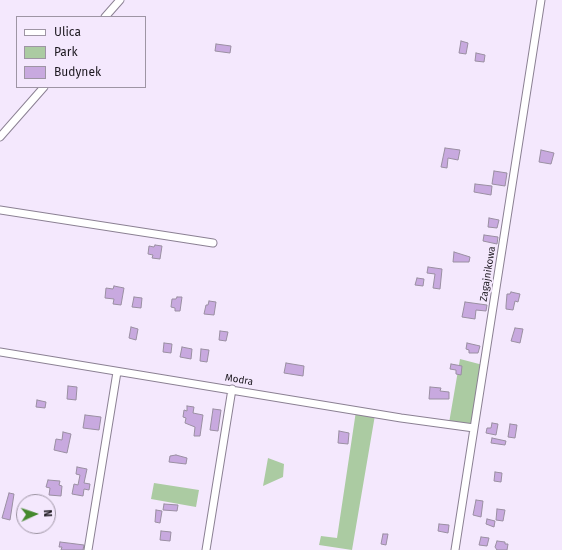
<!DOCTYPE html>
<style>
body{margin:0}
#map{position:relative;width:562px;height:550px;overflow:hidden;background:#f4e8fd;font-family:"Fira Sans",sans-serif}
canvas{display:block}
.legend{position:absolute;left:16px;top:16px;width:130px;height:72px;box-sizing:border-box;background:#f4e8fd;border:1px solid #9e95a4;margin:0;padding:5px 7px;list-style:none;font-size:12px;color:#1c181f}
.legend li{display:flex;align-items:center;gap:8px;height:20px}
.legend b{width:20px;border:1px solid #9e95a4}
.north{position:absolute;left:16px;top:494px;width:40px;height:40px;box-sizing:border-box;background:#f4e8fd;border:1px solid #9e95a4;border-radius:50%;rotate:87deg;font-size:11px;font-weight:700;line-height:16px;text-align:center;color:#1c181f}
.north::after{content:'';display:block;margin:auto;width:14px;height:18px;background:#45892e;clip-path:polygon(50% 0,100% 100%,50% 72%,0 100%)}
</style>
<div id="map">
<canvas width="562" height="550"></canvas>
<ul class="legend">
<li><b style="height:5px;background:#fff"></b>Ulica</li>
<li><b style="height:11px;background:#abcba2"></b>Park</li>
<li><b style="height:11px;background:#c8a9df"></b>Budynek</li>
</ul>
<div class="north">N</div>
</div>
<script>
const context = document.querySelector('canvas').getContext('2d');
context.lineJoin = 'round';
function paint(path, color) { context.fillStyle = color; context.fill(path, 'evenodd'); }
const shape = rows => new Path2D(rows.map(r => 'M' + r).join(''));
function trace(path, color, width, dash) { context.strokeStyle = color; context.lineWidth = width; context.lineCap = dash ? 'butt' : 'round'; context.setLineDash(dash || []); context.stroke(path); }
function write(font, color, halo, rows, align = 'center') {
  context.font = font + ' "Fira Sans",sans-serif'; context.lineWidth = 4; context.setLineDash([]); context.textBaseline = 'middle'; context.strokeStyle = halo; context.fillStyle = color; for (const [text, x, y, turn = 0] of rows) {
    context.save(); context.translate(x, y); context.rotate((+turn || 0) * Math.PI / 180); context.textAlign = isNaN(turn) ? turn : align; if (halo) context.strokeText(text, 0, 0); context.fillText(text, 0, 0); context.restore();
  }
}
paint(shape([
 [460,359,483,365,474,423,470,425,449,423],
 [356,411,375,415,352,550,319,545,321,536,337,538],
 [268,458,284,464,283,477,263,486],
 [154,483,199,490,196,507,151,499]
]), '#abcba2');
const building = shape([
 [461,41,468,43,466,54,459,53,461,41],
 [216,44,231,46,230,53,215,51,216,44],
 [476,53,485,55,484,62,475,61,476,53],
 [445,148,460,150,458,160,448,158,447,168,441,167,445,148],
 [541,150,554,153,551,164,539,162,541,150],
 [494,171,507,173,505,186,492,184,494,171],
 [475,184,492,186,491,195,474,192,475,184],
 [489,218,499,220,497,228,488,227,489,218],
 [484,235,498,237,497,244,483,241,484,235],
 [155,245,162,246,160,259,152,258,153,255,148,254,149,246,154,247,155,245],
 [454,252,470,257,469,262,453,262,454,252],
 [428,267,442,269,440,289,433,288,435,274,427,273,428,267],
 [417,278,424,279,423,286,415,285,417,278],
 [114,286,124,288,121,305,113,304,114,299,105,298,106,288,113,289,114,286],
 [511,292,520,294,518,302,515,301,513,310,506,309,506,306,507,294,510,294,511,292],
 [134,297,142,298,141,308,132,307,134,297],
 [177,297,182,297,180,311,175,311,175,308,171,307,172,299,176,299,177,297],
 [209,301,216,302,214,315,204,314,206,305,208,305,209,301],
 [465,302,487,305,486,311,476,310,475,319,462,317,465,302],
 [131,327,138,329,136,340,129,338,131,327],
 [515,328,523,329,520,343,511,341,515,328],
 [220,331,228,332,226,341,219,340,220,331],
 [164,343,172,344,171,353,163,352,164,343],
 [467,343,480,346,478,353,469,353,469,350,466,349,467,343],
 [182,347,192,349,191,359,180,357,182,347],
 [201,349,209,350,207,362,200,361,201,349],
 [286,363,304,366,303,376,284,373,286,363],
 [451,364,462,366,461,375,456,374,456,370,450,369,451,364],
 [68,386,77,387,76,400,67,399,68,386],
 [430,387,441,388,440,391,449,392,449,399,429,399,430,387],
 [37,400,46,402,45,408,36,407,37,400],
 [187,406,194,407,193,413,203,415,200,436,194,436,195,427,185,423,186,418,183,417,184,410,187,411,187,406],
 [213,409,221,410,218,431,210,430,213,409],
 [85,415,101,417,99,430,83,428,85,415],
 [492,423,498,424,496,435,486,433,487,428,491,428,492,423],
 [510,424,517,425,515,438,508,437,510,424],
 [339,431,349,433,348,444,338,443,339,431],
 [63,432,71,434,67,453,54,450,56,439,62,440,63,432],
 [492,438,506,441,505,445,491,443,492,438],
 [176,455,187,458,186,464,169,462,170,456,176,455],
 [77,467,87,469,84,483,90,484,89,490,84,489,83,496,72,494,74,484,78,485,80,475,76,474,77,467],
 [495,472,502,473,501,482,494,481,495,472],
 [48,480,60,481,59,485,62,486,61,496,49,495,50,488,46,487,48,480],
 [9,493,14,494,10,520,2,518,9,493],
 [476,500,483,501,481,517,473,515,476,500],
 [164,504,178,505,177,511,163,510,164,504],
 [497,509,505,510,503,521,496,520,497,509],
 [156,510,162,511,160,523,155,522,156,510],
 [487,519,495,521,494,527,486,524,487,519],
 [439,524,449,525,448,533,438,531,439,524],
 [161,531,171,532,170,541,160,540,161,531],
 [383,534,388,534,386,545,381,544,383,534],
 [481,537,489,538,487,546,479,545,481,537],
 [497,541,505,542,505,544,508,544,507,550,497,550,495,547,497,541],
 [60,542,84,545,83,550,61,550,62,547,59,547,60,542]
]);
paint(building, '#c8a9df');
trace(building, '#9a8fa2', 1);
const minor = shape([
 [105,17,120,0],
 [0,137,44,87],
 [0,210,213,243],
 [0,352,401,418,474,428],
 [88,550,117,372],
 [206,550,232,389],
 [455,550,541,0]
]);
trace(minor, '#8b8093', 9);
trace(minor, '#fff', 7);
write('10px', '#1c181f', '#f4e8fd', [
 ["Zagajnikowa",488,274,-81],
 ["Modra",239,380,9]
]);
</script>
